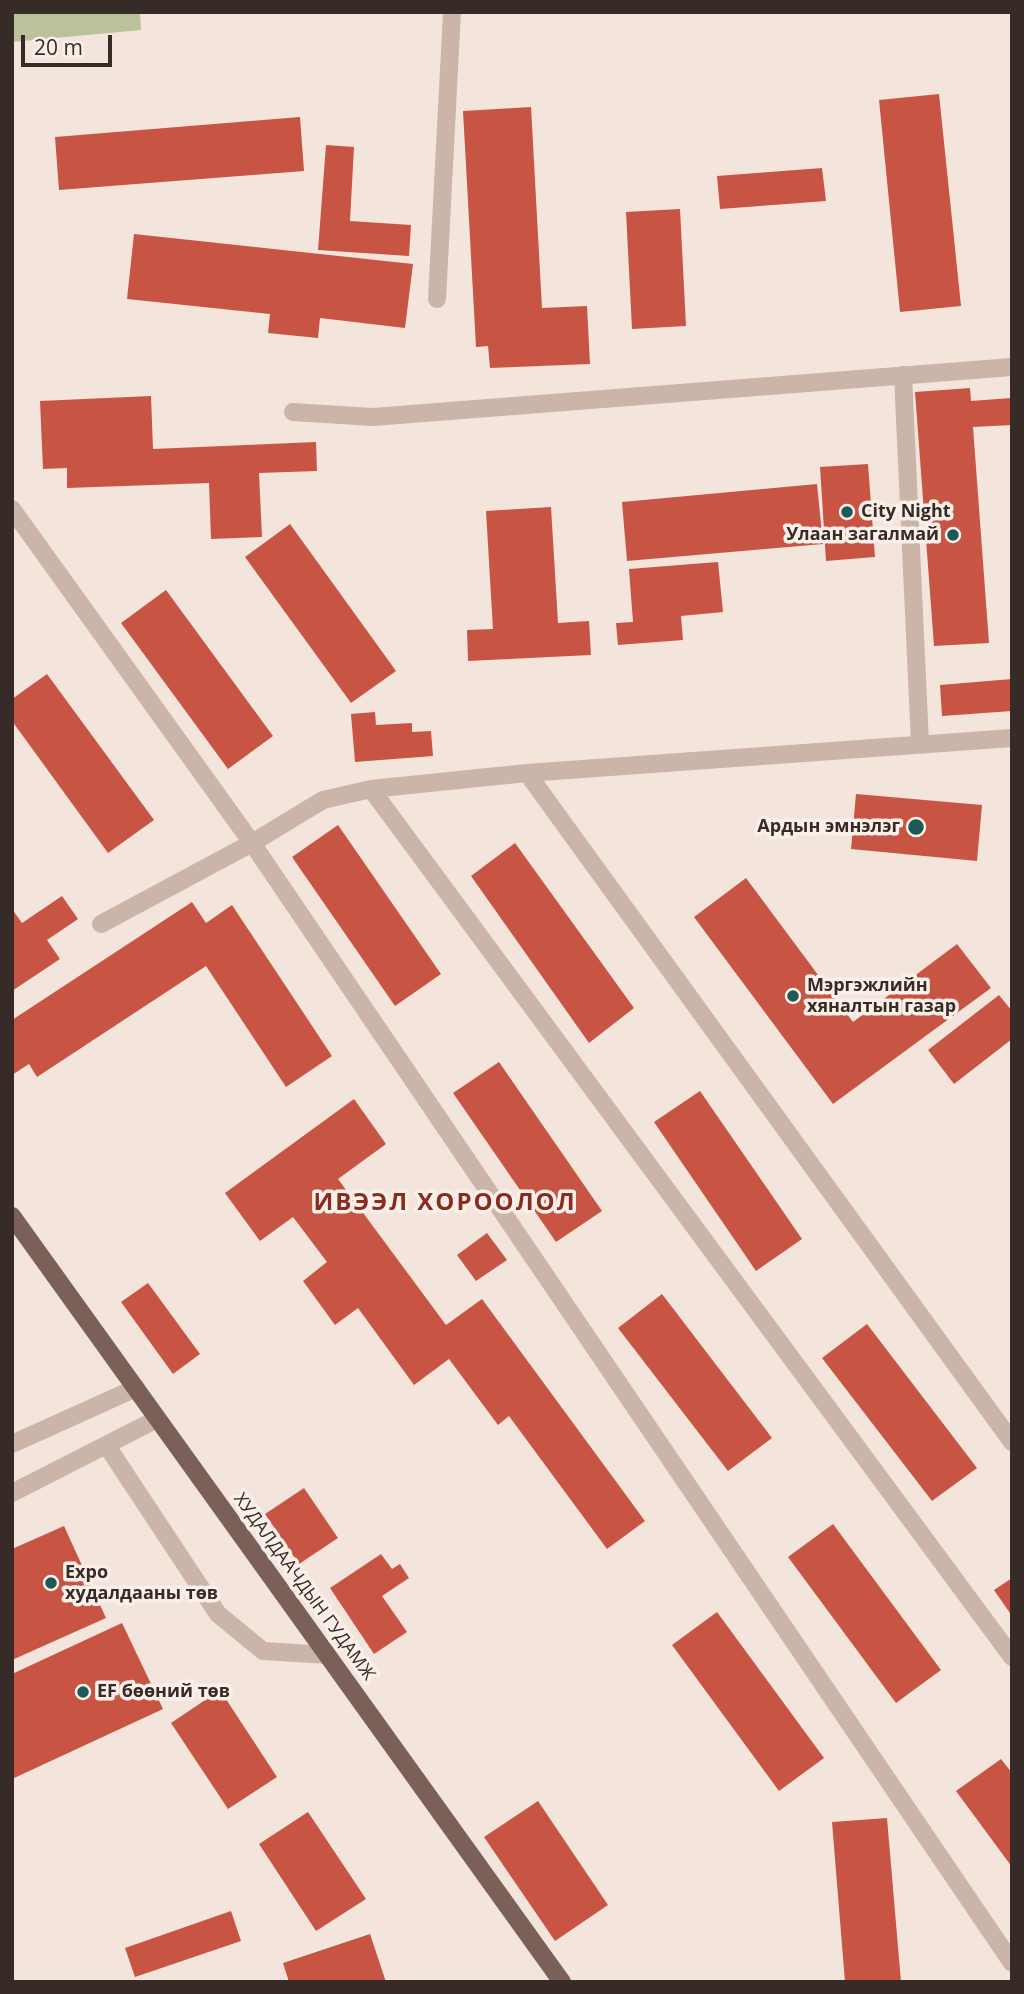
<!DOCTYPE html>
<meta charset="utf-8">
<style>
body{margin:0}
#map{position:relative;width:1024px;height:1994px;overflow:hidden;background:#f3e5dc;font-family:"Open Sans",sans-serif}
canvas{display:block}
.frame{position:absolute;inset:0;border:14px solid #372b28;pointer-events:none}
.scale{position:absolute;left:21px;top:35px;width:91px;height:32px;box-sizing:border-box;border:4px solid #372b28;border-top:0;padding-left:9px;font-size:21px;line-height:24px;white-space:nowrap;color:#372b28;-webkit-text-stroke:5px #faf0e9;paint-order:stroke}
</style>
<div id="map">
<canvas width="1024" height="1994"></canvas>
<div class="frame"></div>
<div class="scale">20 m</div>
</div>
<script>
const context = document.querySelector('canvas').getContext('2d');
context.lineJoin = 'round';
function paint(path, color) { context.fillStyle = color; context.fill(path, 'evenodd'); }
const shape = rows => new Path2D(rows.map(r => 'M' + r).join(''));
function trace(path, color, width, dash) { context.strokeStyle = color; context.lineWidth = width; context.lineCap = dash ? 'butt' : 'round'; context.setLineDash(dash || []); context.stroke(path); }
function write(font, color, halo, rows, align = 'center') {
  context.font = font + ' "Open Sans",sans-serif'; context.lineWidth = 7; context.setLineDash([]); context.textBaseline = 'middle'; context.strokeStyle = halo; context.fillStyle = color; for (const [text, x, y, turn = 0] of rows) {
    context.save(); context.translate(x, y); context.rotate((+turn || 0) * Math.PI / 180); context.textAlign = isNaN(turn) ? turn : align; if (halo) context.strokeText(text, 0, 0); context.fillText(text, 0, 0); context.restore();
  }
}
paint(shape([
 [12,12,140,12,141,30,12,42]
]), '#bac29c');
paint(shape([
 [939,94,961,306,900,312,879,100],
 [531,107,542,308,587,306,590,364,490,368,488,346,476,347,463,111],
 [300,117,304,171,59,190,55,137],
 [326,145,354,147,350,221,411,225,409,256,318,250],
 [822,168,826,201,720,209,717,176],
 [680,209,686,326,632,329,626,212],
 [134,234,413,264,405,328,320,318,318,338,268,333,270,314,127,299],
 [970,388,971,401,1011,398,1012,425,973,427,989,643,934,646,915,392],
 [151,396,153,449,316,442,317,471,259,473,262,537,211,539,209,483,67,488,67,468,43,469,40,401],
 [868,464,875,557,826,561,820,467],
 [817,484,823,544,627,561,622,502],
 [551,507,558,623,589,621,591,655,468,661,467,630,493,629,486,511],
 [290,524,396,671,351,703,245,557],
 [718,562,723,612,681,616,683,640,618,645,616,623,633,622,629,569],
 [166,590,273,736,228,769,121,623],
 [47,674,154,820,108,853,12,721,12,699],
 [1012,679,1012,711,942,716,940,685],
 [375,712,376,725,412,723,412,732,431,731,433,756,355,762,351,714],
 [856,794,982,805,977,861,851,849],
 [338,825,441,974,395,1006,292,857],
 [515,843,634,1008,589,1043,471,876],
 [746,878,853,1022,957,944,991,988,833,1104,694,917],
 [62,896,78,919,47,940,60,959,12,991,12,909,22,923],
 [192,902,206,923,232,905,332,1056,286,1087,206,966,37,1077,29,1064,12,1075,12,1020],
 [999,995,1012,1011,1012,1039,954,1084,928,1050],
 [499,1062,602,1211,556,1242,453,1093],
 [700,1091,802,1239,756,1271,654,1122],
 [354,1099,386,1144,338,1179,446,1325,482,1299,645,1521,607,1549,509,1416,498,1425,449,1359,414,1385,358,1308,335,1325,303,1281,327,1262,293,1217,260,1241,225,1193],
 [487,1233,507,1260,476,1281,457,1255],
 [148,1283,200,1354,173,1374,121,1302],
 [662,1294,772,1438,728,1471,618,1328],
 [867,1324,977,1468,932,1501,822,1358],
 [304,1488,338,1538,299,1564,265,1514],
 [833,1524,941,1670,896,1703,788,1557],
 [64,1526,106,1618,12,1660,12,1549],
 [381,1554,392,1569,400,1564,409,1578,382,1596,407,1632,374,1654,330,1588],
 [1012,1578,1012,1616,994,1590],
 [717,1612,824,1758,779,1791,672,1645],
 [122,1623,163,1709,12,1779,12,1674],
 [220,1690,277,1777,228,1809,171,1723],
 [1001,1759,1012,1773,1012,1867,956,1791],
 [538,1801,608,1905,555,1941,484,1837],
 [308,1812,366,1899,316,1931,259,1844],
 [887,1818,901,1982,845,1982,832,1822],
 [231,1911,241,1941,135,1977,125,1948],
 [370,1934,386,1982,289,1982,283,1963]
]), '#c85544');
trace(shape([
 [437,299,452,12],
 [903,375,920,743],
 [293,412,373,417,1012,367],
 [12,509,252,843,1012,1963],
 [527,773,1012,1442],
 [371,789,1012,1657],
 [101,924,252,843,323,800,371,789,527,773,1012,738],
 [12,1444,136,1388],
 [107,1446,218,1614,263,1651,328,1655],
 [12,1493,157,1419]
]), '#cbb4a8', 18);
trace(shape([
 [12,1216,562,1982]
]), '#7a6059', 18);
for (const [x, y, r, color] of [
 [847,512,7,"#1d5a57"],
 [953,535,7,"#1d5a57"],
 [916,827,9,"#1d5a57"],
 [793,996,7,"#1d5a57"],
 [51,1583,7,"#1d5a57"],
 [83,1692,7,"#1d5a57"]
]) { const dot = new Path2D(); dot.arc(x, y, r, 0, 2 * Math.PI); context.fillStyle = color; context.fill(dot); trace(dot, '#faf0e9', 2.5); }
write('bold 18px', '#372b28', '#faf0e9', [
 ["City Night",861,512],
 ["Улаан загалмай",939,535,"right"],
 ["Ардын эмнэлэг",900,827,"right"],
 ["Мэргэжлийн",807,986],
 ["хяналтын газар",807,1007],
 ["Expo",65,1573],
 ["худалдааны төв",65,1594],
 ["EF бөөний төв",97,1692]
], 'left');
write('18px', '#372b28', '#faf0e9', [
 ["ХУДАЛДААЧДЫН ГУДАМЖ",304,1587,54]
]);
context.letterSpacing = '2px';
write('bold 24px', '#882c1f', '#faf0e9', [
 ["ИВЭЭЛ ХОРООЛОЛ",445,1203]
]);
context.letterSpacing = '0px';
</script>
